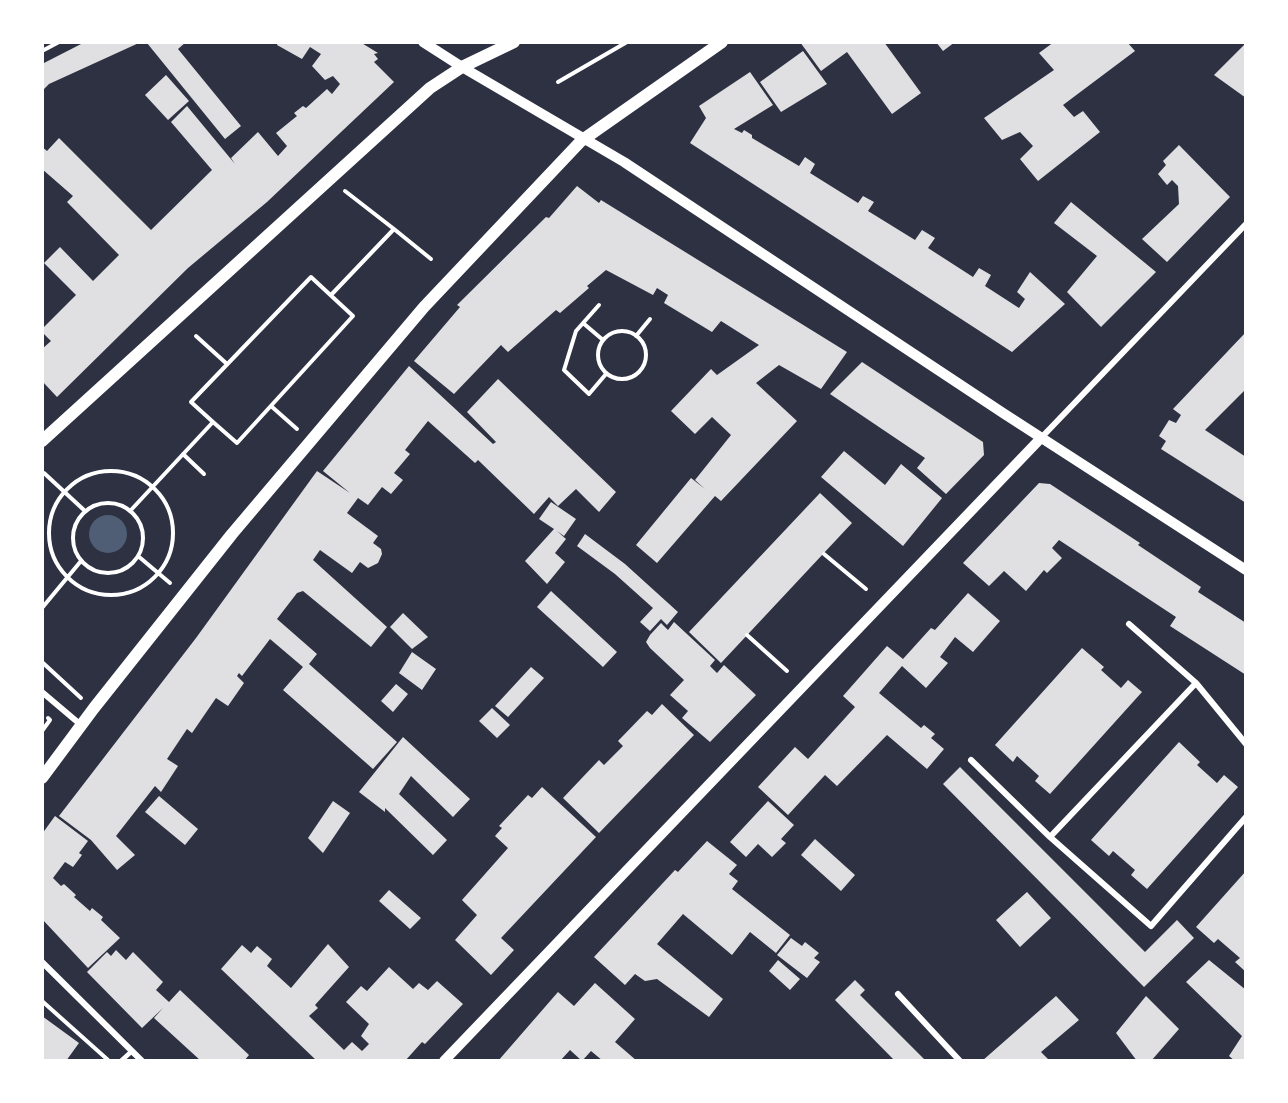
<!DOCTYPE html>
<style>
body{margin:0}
#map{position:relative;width:1288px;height:1103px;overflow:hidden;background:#2d3142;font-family:Overpass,sans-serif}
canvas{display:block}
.frame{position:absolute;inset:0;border:44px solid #fff;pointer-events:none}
</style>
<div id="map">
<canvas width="1288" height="1103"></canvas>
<div class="frame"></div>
</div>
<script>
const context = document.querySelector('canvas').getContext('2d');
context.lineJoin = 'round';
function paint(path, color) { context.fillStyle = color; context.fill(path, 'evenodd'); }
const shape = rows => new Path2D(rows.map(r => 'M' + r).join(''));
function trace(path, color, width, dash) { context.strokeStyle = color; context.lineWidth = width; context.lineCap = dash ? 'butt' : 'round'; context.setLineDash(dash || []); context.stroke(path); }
paint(shape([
 '89 534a19 19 0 1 1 38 0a19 19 0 1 1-38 0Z'
]), '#4f5d75');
paint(shape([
 [85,42,141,42,49,84,42,91,42,64],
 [149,42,186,42,178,49,241,126,225,139,147,43],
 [278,42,360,42,378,53,374,54,378,59,374,62,394,82,267,202,188,268,57,397,42,381,42,349,51,341,42,332,42,329,76,295,44,263,60,247,93,281,119,255,67,202,73,196,42,169,42,147,47,151,59,138,151,230,212,170,171,122,187,106,235,164,231,158,258,132,278,156,287,146,276,133,297,116,294,113,303,106,306,108,327,89,332,94,340,84,333,76,325,80,312,66,321,54,310,47,302,59,277,45],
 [800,42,884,42,921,93,892,114,847,52,821,71],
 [936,42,955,42,943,51],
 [1054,42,1127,42,1135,51,1063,105,1074,117,1083,111,1100,132,1038,181,1020,159,1033,146,1020,132,1002,140,984,118,1054,70,1039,53],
 [1246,43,1246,98,1214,75],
 [803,51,827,84,781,112,760,82],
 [750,72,773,105,734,129,742,133,744,130,752,135,752,138,799,166,805,157,815,164,810,173,858,203,863,196,874,202,868,211,915,240,922,230,935,238,928,248,973,277,979,268,991,275,985,286,1019,308,1025,299,1017,292,1030,272,1065,304,1012,352,690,143,706,118,699,106],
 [166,75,189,101,168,120,145,95],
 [1179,145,1230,197,1167,262,1142,239,1179,204,1178,186,1172,180,1167,185,1158,174,1166,165,1163,161],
 [577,186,599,203,601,200,847,352,821,389,779,365,756,383,797,421,721,501,715,496,657,563,636,545,691,478,705,489,695,480,731,435,712,417,695,434,671,411,711,369,717,375,759,345,721,321,712,332,664,303,668,295,657,288,653,295,606,270,587,286,589,288,560,313,556,310,508,352,501,345,454,394,414,361,460,307,457,305,546,217,549,218],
 [1071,202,1156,272,1101,327,1067,292,1097,256,1054,223],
 [1246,332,1246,389,1205,430,1246,457,1246,503,1161,449,1166,441,1159,436,1169,420,1176,423,1181,415,1173,409],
 [862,362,983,442,984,455,946,494,917,468,925,458,830,394],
 [409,366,493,444,496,442,467,412,498,379,616,492,599,512,576,489,558,506,549,497,534,514,478,460,475,463,428,421,405,450,410,454,394,473,403,480,391,494,382,487,368,505,358,498,347,513,378,536,373,543,381,549,382,554,378,563,368,568,360,562,352,573,320,550,313,560,387,627,371,647,303,591,297,593,277,619,317,654,309,664,397,742,373,769,283,690,303,667,270,639,242,676,239,673,237,676,244,683,228,706,216,698,192,733,187,729,167,759,178,766,161,792,155,786,116,836,135,855,117,870,91,840,59,816,196,638,317,471,350,493,323,471],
 [844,451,885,485,901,464,942,498,903,546,821,477],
 [1039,483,1050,484,1140,543,1138,545,1201,587,1198,592,1246,623,1246,675,1170,626,1176,617,1059,540,1052,548,1062,558,1047,573,1044,570,1026,591,1004,571,989,586,963,563],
 [820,493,852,523,721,663,689,632],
 [551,502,576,519,564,536,557,531,566,539,555,553,565,562,547,584,525,561,554,529,539,519],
 [585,534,625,564,678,612,667,625,661,619,650,631,640,622,653,608,615,574,577,546],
 [551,591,617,652,603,667,537,607],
 [968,593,1000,621,973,652,955,637,940,657,948,663,926,688,902,666,879,693,921,728,924,725,935,734,931,738,944,749,927,769,887,735,837,786,825,775,788,815,758,787,795,747,808,759,855,707,843,696,887,646,903,659,931,628,935,630],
 [403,613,428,637,412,649,390,627],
 [674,622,715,660,710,666,717,673,724,665,756,695,710,742,682,718,688,711,670,695,684,680,650,648,646,642,650,635,661,623,668,630],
 [1082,648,1104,667,1101,670,1121,688,1128,680,1142,692,1050,794,1035,781,1039,776,1017,756,1013,762,995,745],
 [412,652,436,669,422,690,399,673],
 [531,667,544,678,508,717,495,706],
 [396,684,408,694,393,712,381,701],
 [662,704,694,735,599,833,563,798,599,760,604,765,623,746,618,741,647,711,652,715],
 [492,708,510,725,497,738,479,721],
 [403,737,470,799,453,817,411,776,399,794,447,840,433,855,385,808,385,812,359,792],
 [1179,742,1200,762,1197,765,1217,783,1224,775,1238,787,1147,889,1131,875,1135,870,1113,851,1109,856,1091,840],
 [960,767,1145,952,1177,920,1194,938,1144,987,943,784],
 [542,787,596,837,501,938,514,950,491,975,455,940,477,915,462,900,508,848,495,836,502,828,499,826,528,795,532,798],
 [159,796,198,829,185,845,145,812],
 [333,801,350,813,323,853,308,838],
 [768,801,794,825,781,839,786,843,772,857,758,844,746,857,730,842],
 [55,816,88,841,79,853,82,855,73,867,65,862,53,878,61,886,64,884,76,895,74,897,90,911,92,908,103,917,101,920,120,938,88,968,42,919,42,834],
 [815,839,855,875,841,891,801,855],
 [707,841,737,865,729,874,738,881,732,889,790,935,776,953,750,932,732,955,683,914,657,944,723,999,709,1017,657,979,645,981,635,974,625,985,594,957,675,870,678,872],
 [1246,871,1246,972,1235,962,1240,958,1218,939,1214,943,1196,927],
 [389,890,421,918,410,929,379,901],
 [1027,892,1051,918,1020,947,996,920],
 [791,938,802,946,805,942,819,953,814,958,820,962,807,978,777,955],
 [328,944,349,967,315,1005,318,1008,309,1016,344,1050,352,1042,362,1051,369,1044,361,1036,369,1024,346,1002,361,986,367,991,389,967,413,989,419,983,428,990,437,981,463,1004,425,1044,422,1042,405,1061,317,1061,221,969,242,945,251,953,257,946,272,959,267,966,291,988],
 [116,950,126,960,133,952,163,982,156,990,169,1002,180,990,249,1055,244,1061,201,1061,154,1018,163,1008,142,1028,87,972,107,952,111,956],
 [778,960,800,979,790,990,769,971],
 [1209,960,1246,990,1246,1061,1235,1061,1229,1056,1242,1036,1186,982],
 [855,980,865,990,860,995,926,1061,895,1061,835,1000],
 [595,983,635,1019,615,1042,637,1061,603,1061,591,1051,582,1061,570,1050,560,1061,498,1061,558,992,574,1006],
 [1056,996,1079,1020,1041,1052,1050,1061,982,1061],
 [1146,996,1179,1029,1151,1061,1137,1061,1116,1033],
 [42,1016,79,1043,66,1061,42,1061]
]), '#e0e0e3');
trace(shape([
 [42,51,59,42],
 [558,82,627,42],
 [345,191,394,229],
 [331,295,394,229,431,259],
 [599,305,576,331,564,370,589,394,606,374],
 [583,323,603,340],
 '598 355a24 24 0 1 1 48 0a24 24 0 1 1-48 0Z',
 [196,336,227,364],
 [636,336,650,319],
 [271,406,297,429],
 [183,454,204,474],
 '49 533a62 62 0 1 1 124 0a62 62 0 1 1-124 0Z',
 [44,473,85,511],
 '73 538a35 35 0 1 1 70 0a35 35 0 1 1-70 0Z',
 [131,510,213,422,237,443,353,316,311,277,191,402,213,422],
 [824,554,866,589],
 [138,556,170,583],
 [42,608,81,561],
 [747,635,787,671],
 [42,662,81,698],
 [42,731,50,720,48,718],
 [42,1001,108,1060]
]), '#fff', 4);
trace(shape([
 [121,1061,132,1051]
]), '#fff', 4.5);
trace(shape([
 [1041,438,1246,224],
 [1129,624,1196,683,1246,744],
 [42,692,81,725],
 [971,760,1050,837,1151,926,1246,817],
 [1050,837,1196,683],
 [42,962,142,1061],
 [898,994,960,1061]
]), '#fff', 6);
trace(shape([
 [423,42,462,67,624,162,1003,413,1246,570],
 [444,1061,1041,438]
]), '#fff', 10);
trace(shape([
 [42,441,430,88,462,67,514,42],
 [42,778,94,708,232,534,424,307,581,141,722,42]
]), '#fff', 12);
</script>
